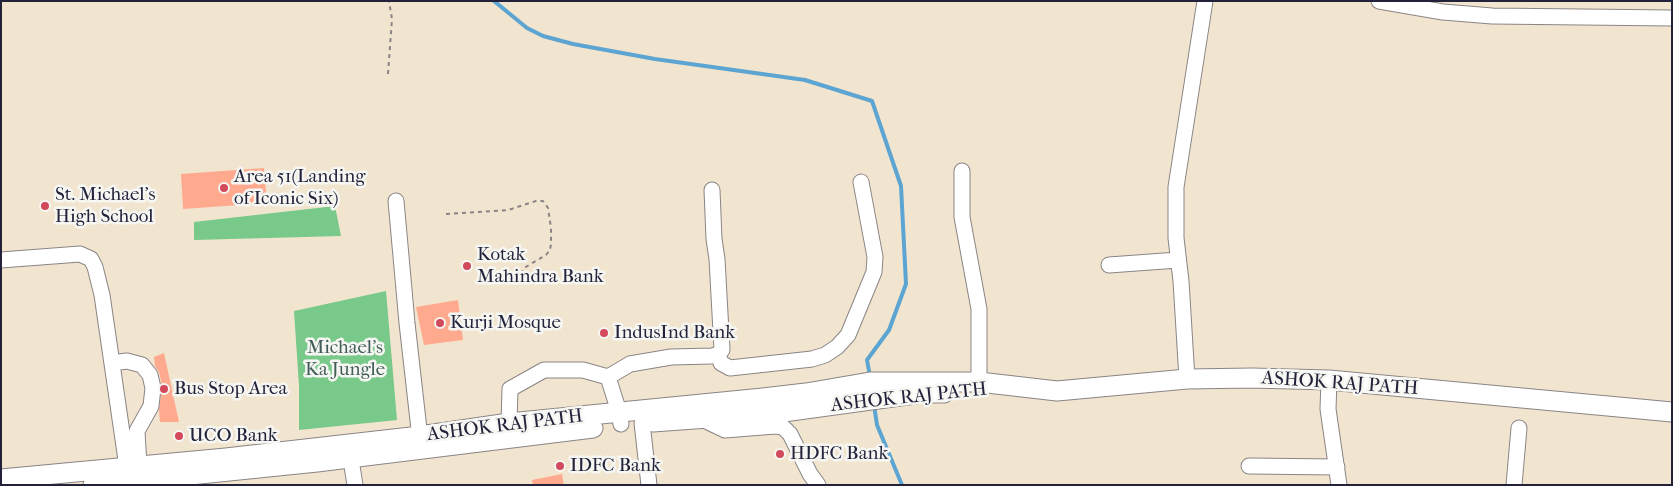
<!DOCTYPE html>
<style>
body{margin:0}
#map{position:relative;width:1673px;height:486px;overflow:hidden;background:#f2e5cf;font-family:"IM FELL French Canon",serif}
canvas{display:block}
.frame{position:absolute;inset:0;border:2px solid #22223b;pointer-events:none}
</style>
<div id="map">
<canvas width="1673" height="486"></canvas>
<div class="frame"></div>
</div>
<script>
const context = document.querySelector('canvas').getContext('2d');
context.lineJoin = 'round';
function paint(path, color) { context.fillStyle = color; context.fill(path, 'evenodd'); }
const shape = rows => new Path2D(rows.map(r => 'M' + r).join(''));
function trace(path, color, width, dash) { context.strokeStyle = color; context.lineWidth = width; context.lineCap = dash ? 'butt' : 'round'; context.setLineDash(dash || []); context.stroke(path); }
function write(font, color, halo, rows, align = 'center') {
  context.font = font + ' "IM FELL French Canon",serif'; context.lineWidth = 5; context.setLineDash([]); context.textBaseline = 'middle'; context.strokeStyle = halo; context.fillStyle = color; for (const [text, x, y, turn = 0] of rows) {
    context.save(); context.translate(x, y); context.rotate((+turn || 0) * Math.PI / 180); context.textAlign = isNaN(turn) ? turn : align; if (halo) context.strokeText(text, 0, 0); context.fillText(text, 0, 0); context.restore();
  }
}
paint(shape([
 [335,206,341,236,194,240,194,222],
 [386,291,397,420,299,430,299,386,294,311]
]), '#78c98a');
trace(shape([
 [494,1,527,28,543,36,573,44,655,59,805,80,872,101,901,186,906,284,889,330,867,360,870,376],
 [874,405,877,425,902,485]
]), '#5ca4d2', 4);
paint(shape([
 [264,168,267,203,183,209,181,174],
 [458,300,463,340,424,345,416,307],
 [164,353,179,422,160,422,159,411,162,386,159,372,155,366,154,357],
 [562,474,564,485,533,485,532,480]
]), '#ffa98f');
const minor = shape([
 [1379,1,1443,12,1492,16,1672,18],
 [962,171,962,217,979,309,979,382],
 [396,201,407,323,421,447],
 [1,260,80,254,91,259,95,267,102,295,127,467],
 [1109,265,1178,260],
 [718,354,721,363,730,368,812,359,825,355,837,347,848,335,874,272,875,257,861,182],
 [112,363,127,361,142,365,150,375,153,388,151,406,137,431,139,466],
 [608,377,630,364,671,357,712,356,718,354,722,350,717,259,714,239,712,190],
 [1187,379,1181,281,1176,238,1176,187,1205,1],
 [1329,380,1328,409,1339,485],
 [700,418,725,430,775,426,783,427,790,434,810,474,818,485],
 [509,423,510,389,544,370,583,370,608,377,619,412,621,424],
 [642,423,649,485],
 [349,447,355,485],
 [1249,466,1337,467],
 [1514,485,1519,428]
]);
const major = shape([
 [653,422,776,413,922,393,944,393],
 [1,479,226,458,420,436,509,423,763,398,806,393,870,382,979,382,1057,391,1187,379,1252,378,1329,380,1672,412],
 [93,485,317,462,593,428]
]);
trace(minor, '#8a8485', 17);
trace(major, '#8a8485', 21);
trace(shape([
 [388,74,392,19,389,1],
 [446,214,508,210,536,201,543,201,548,208,551,228,551,244,550,250,546,255,524,268,519,279]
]), '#8a8485', 2, [4, 4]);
trace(minor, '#fff', 15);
trace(major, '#fff', 19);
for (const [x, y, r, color] of [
 [224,188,5,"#d1495b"],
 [45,206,5,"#d1495b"],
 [467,266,5,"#d1495b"],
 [440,323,5,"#d1495b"],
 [604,333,5,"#d1495b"],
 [164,389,5,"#d1495b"],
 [179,436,5,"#d1495b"],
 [780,454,5,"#d1495b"],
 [560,466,5,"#d1495b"]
]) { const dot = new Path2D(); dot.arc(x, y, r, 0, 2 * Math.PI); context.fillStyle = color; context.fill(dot); trace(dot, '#f6f6f2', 2); }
write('19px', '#22223b', '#f6f6f2', [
 ["Area 51(Landing",234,177],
 ["of Iconic Six)",234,199],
 ["St. Michael's",55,195],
 ["High School",55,217],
 ["Kotak",477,255],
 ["Mahindra Bank",477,277],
 ["Kurji Mosque",450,323],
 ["IndusInd Bank",614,333],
 ["Bus Stop Area",174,389],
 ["UCO Bank",189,436],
 ["HDFC Bank",790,454],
 ["IDFC Bank",570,466]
], 'left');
write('19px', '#405c57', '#f6f6f2', [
 ["Michael's",345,348],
 ["Ka Jungle",345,370]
]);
write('19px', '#22223b', '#f6f6f2', [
 ["ASHOK RAJ PATH",1340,384,4],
 ["ASHOK RAJ PATH",909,398,-6],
 ["ASHOK RAJ PATH",505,426,-7]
]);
</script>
